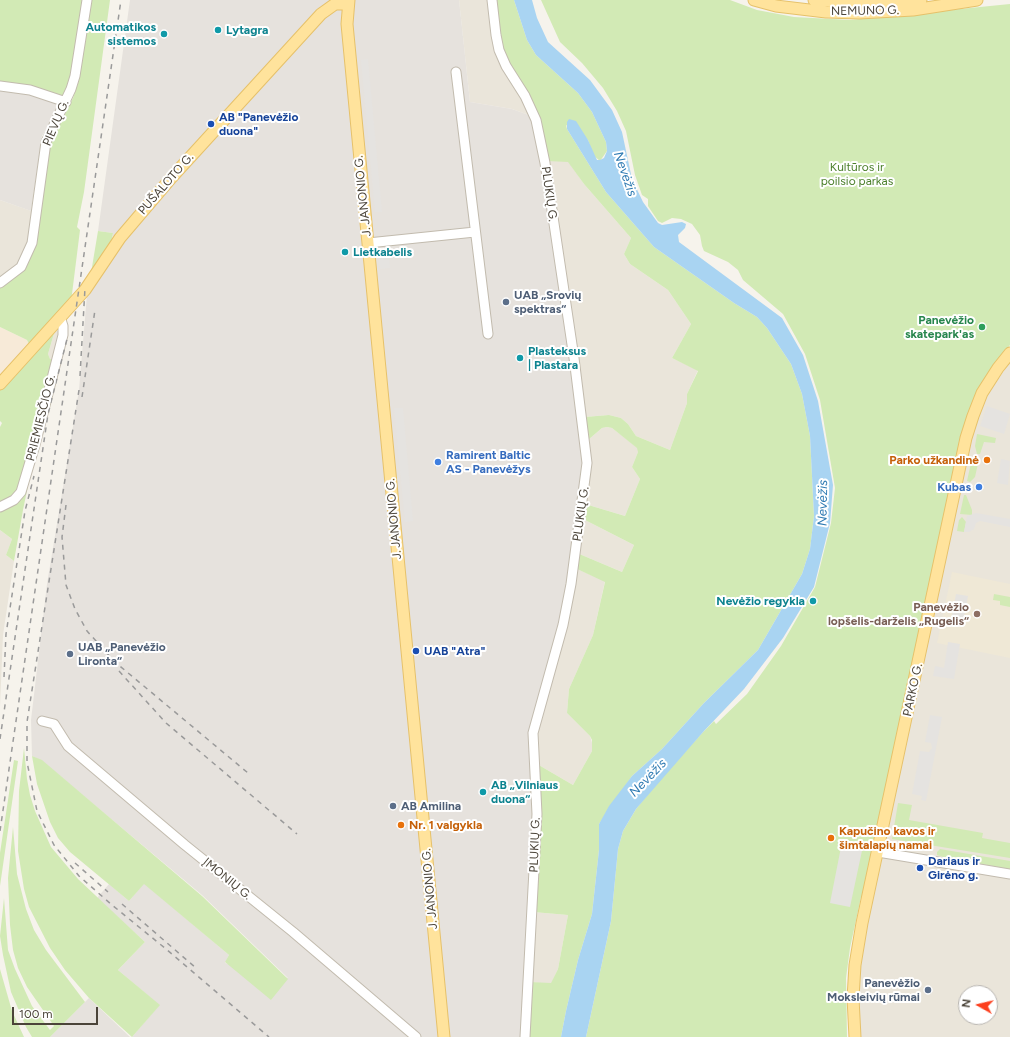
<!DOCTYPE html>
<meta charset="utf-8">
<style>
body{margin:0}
#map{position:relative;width:1010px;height:1037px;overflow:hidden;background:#f6f3ec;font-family:Figtree,sans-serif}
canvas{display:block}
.north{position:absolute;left:958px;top:985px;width:40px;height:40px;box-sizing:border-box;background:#fff;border:1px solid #b7b4b0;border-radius:50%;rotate:278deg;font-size:11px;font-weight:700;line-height:16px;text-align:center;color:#4b4439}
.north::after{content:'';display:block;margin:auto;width:14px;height:18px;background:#fc3f1d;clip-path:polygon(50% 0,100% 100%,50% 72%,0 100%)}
.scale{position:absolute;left:12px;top:1007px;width:86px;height:18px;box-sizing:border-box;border:2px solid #4b4439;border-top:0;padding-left:5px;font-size:12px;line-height:14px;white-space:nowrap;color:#4b4439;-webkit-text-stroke:3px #fff;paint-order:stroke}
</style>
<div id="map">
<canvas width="1010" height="1037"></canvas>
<div class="north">N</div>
<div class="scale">100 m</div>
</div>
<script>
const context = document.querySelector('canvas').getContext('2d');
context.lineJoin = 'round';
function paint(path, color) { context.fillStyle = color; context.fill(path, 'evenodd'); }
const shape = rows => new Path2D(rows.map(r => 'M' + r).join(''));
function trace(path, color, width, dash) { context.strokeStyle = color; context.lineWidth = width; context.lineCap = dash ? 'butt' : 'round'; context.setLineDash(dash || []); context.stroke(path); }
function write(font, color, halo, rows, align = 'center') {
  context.font = font + ' Figtree,sans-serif'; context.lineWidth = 4; context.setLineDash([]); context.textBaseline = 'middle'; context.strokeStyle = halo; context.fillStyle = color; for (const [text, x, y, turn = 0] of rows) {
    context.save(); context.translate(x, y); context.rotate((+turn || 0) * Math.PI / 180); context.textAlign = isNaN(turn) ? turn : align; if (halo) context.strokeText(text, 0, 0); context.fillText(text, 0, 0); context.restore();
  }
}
paint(shape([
 [459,0,494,0,537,118,512,109,470,102],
 [547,161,568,161,584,184,631,238,624,254,630,264,668,290,691,324,672,358,698,370,687,394,687,403,670,450,636,436,628,424,621,418,609,415,585,417],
 [0,200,37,213,27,256,0,283],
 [55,330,60,332,54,360,50,359,48,354],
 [1010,362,1010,1037,860,1037,859,972,867,927,972,436,984,400],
 [966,993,990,993,990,1017,966,1017],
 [607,427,612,428,638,448,638,452,632,467,640,479,625,516,585,504,588,440,602,428],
 [583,519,634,545,622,572,577,553],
 [0,530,12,539,6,555,14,561,3,635,0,707],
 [575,568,605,581,593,635,569,689,567,713,590,736,593,746,592,751,573,785,537,764,535,737],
 [533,912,568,915,558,969,551,984,530,982]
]), '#eae5da');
paint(shape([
 [0,327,27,340,30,346,0,379]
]), '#f7ead8');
paint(shape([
 [130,0,459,0,470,102,512,109,537,118,588,440,585,504,537,727,527,1037,132,1037,159,1005,118,970,145,942,97,898,109,884,129,901,144,883,229,955,225,963,288,978,202,895,42,761,32,756,31,720,47,584,79,390,87,294,108,264,113,233,98,231],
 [0,89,26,92,61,103,42,136,31,211,0,200],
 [89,998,130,1037,50,1037]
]), '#e6e2dd');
paint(shape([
 [952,572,1010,584,1010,658,937,643]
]), '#efe8d6');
paint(shape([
 [0,0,82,0,72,76,61,103,26,92,0,89],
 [91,0,110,0,84,192,77,227,80,230,71,302,30,346,27,340,0,327,0,288,23,270,35,244,50,144,73,98,78,83],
 [494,0,514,0,527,40,536,55,578,93,592,112,606,142,607,151,600,161,593,155,588,140,566,125,567,129,606,192,654,247,734,303,757,317,767,328,791,364,802,394,810,436,814,516,810,549,802,574,758,650,704,703,662,749,632,776,599,824,599,850,592,914,578,960,566,1011,561,1037,527,1037,530,982,551,983,558,969,568,915,533,912,537,764,573,785,592,751,592,740,590,736,567,713,569,689,593,635,605,582,575,568,577,553,622,572,634,545,583,519,585,504,625,516,640,479,632,467,638,452,637,448,612,428,607,427,602,428,588,440,585,417,609,415,621,418,628,424,636,436,670,450,687,403,687,394,698,371,672,358,691,324,668,290,630,264,624,254,631,238,584,184,568,162,547,161,537,118,501,49],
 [541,0,730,0,757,10,794,17,850,20,1010,4,1010,345,981,384,864,894,861,897,850,948,846,978,847,1037,586,1037,611,921,618,849,623,831,636,809,661,778,704,731,714,721,716,724,747,694,781,646,815,587,831,523,835,488,820,400,805,354,783,314,743,280,738,270,728,262,704,251,702,246,700,235,692,224,681,219,672,218,662,223,658,221,648,206,648,199,642,195,635,175,626,131,617,111,603,88,582,63,560,42],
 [98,231,113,233,111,244,90,279],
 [55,330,48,354,50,359,58,361,37,442,23,510,14,561,6,555,12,539,0,530,0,427,2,423,0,421,0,390],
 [977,434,996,438,995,443,984,442,980,454,977,454,975,446],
 [979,459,975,477,970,482,967,481,971,463],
 [964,495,966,495,972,510,972,515,960,514],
 [962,517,966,522,964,532,957,531,959,520],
 [994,594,1010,597,1010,607,1000,605,1000,601,993,600],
 [24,748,27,779,30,795,35,811,51,847,78,879,145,942,118,970,160,1005,132,1037,89,998,65,970,50,948,29,907,24,889,18,851,19,791],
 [32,756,42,760,202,896,288,979,271,1000,225,962,229,955,144,884,129,901,70,852,58,838,50,822,37,784],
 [14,760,18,761,0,886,0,853],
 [898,803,912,805,909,820,983,833,982,838,1010,843,1010,858,892,839],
 [13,827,17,874,26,909,34,930,46,950,85,1002,50,1037,32,1037,26,1027,11,992,3,955,0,936,4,898,8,950,15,969,32,1006,50,1030,54,1026,27,987,18,968,13,950,10,925,8,878],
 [940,849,1010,861,1010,869,943,857,937,855,937,852],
 [0,969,12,1011,24,1037,0,1037]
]), '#d2eab5');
paint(shape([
 [368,59,382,212,375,212,361,60],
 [389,257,390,268,380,269,379,258],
 [987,406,1010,414,1004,434,980,426],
 [394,408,403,408,413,521,405,522],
 [1001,459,1010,461,1008,485,997,483],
 [976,513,1010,519,1010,527,980,521,976,523,974,529,969,532,964,532,967,516],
 [956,594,968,596,963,623,951,621],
 [948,642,960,644,954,679,933,676,935,666,944,668],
 [930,715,942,717,926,801,921,800,922,796,912,794,920,751,929,752,932,748,931,743,925,742],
 [842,842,863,846,850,907,830,903]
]), '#e5e3e0');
paint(shape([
 [514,0,532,0,537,18,548,42,590,80,612,110,622,132,632,179,643,202,658,223,662,225,682,222,686,224,685,228,678,235,679,242,782,318,803,355,818,401,833,485,830,523,814,587,783,638,744,689,704,731,636,809,623,831,618,849,611,921,586,1037,561,1037,566,1011,578,960,592,914,599,850,599,824,609,806,632,776,662,749,704,703,758,650,802,574,810,549,814,516,810,436,802,394,791,364,767,328,757,317,734,303,654,247,606,192,567,129,567,122,569,119,576,121,588,140,597,160,600,160,604,158,607,151,606,142,592,112,578,93,536,55,527,40]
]), '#a9d4f2');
const minor = shape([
 [492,0,496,35,499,50,506,66,525,96,536,120,545,163,574,358,587,463,571,584,563,625,533,733,537,814,525,1037],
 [456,72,488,334],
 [0,86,30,90,66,102],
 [368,243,475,232],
 [0,283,21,267,32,243,46,142,71,89,75,76,87,0],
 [0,507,14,500,21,492,35,445,63,335,63,326,60,317],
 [42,721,54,724,68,746,185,845,293,932,416,1037],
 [878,852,1010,874]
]);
const major = shape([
 [349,0,347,24,358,139,444,1037],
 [754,0,776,6,826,12,859,13,913,10,977,0],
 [814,0,860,3,921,0],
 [0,384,85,290,120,238,172,177,321,14,335,4,348,4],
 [855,1037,853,998,855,965,862,923,966,438,973,416,982,393,998,368,1010,353]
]);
trace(minor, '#c2bbae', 11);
trace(major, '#e6c16a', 13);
trace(minor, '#fff', 9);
trace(major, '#ffe39c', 11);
trace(shape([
 [80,376,85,288],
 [79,390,27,722,27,762,37,811,54,845,79,876,112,905,166,949,269,1037],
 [82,397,95,310],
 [66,505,62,537,66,585,75,609,87,631,115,662,248,773],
 [119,671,166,723,297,834],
 [4,677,6,634,25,511,34,476],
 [0,739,48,414,67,339],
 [0,831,121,0],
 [75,863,108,892],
 [122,904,196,968]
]), '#9a9a9a', 1.5, [5, 5]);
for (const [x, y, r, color] of [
 [218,30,4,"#0f9aa8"],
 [164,34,4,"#0f9aa8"],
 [211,124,4,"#1a4fb4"],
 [345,252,4,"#0f9aa8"],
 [506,302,4,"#5c6f8a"],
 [982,327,4,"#2e9e5b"],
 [520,358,4,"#0f9aa8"],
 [987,460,4,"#e8710a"],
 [438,462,4,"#3f7fe0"],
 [979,487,4,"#3f7fe0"],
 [813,601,4,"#0f9aa8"],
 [977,614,4,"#8d6e63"],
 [416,651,4,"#1a4fb4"],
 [70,654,4,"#5c6f8a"],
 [483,792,4,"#0f9aa8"],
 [393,806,4,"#5c6f8a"],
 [401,825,4,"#e8710a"],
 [831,838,4,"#e8710a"],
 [920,868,4,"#1a4fb4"],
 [928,990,4,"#5c6f8a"]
]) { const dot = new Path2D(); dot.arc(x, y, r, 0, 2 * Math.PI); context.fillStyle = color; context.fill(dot); trace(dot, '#fff', 1.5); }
write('12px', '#4b4439', '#fff', [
 ["NEMUNO G.",865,11,-1],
 ["PIEVŲ G.",56,123,-67],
 ["PUŠALOTO G.",166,184,-49],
 ["PLUKIŲ G.",549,194,82],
 ["J. JANONIO G.",363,196,-96],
 ["PRIEMIESČIO G.",41,418,-76],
 ["PLUKIŲ G.",581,514,-82],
 ["J. JANONIO G.",394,519,-95],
 ["PARKO G.",913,690,-78],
 ["PLUKIŲ G.",535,845,-88],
 ["ĮMONIŲ G.",227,879,39],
 ["J. JANONIO G.",430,889,-95]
]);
write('bold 12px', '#0d838f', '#fff', [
 ["Automatikos",156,27,"right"],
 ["sistemos",156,41,"right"],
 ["Lytagra",226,30],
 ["Lietkabelis",353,252],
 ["Plasteksus",528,351],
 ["| Plastara",528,365],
 ["Nevėžio regykla",805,601,"right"],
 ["AB „Vilniaus",491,785],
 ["duona“",491,799]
], 'left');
write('bold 12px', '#164399', '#fff', [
 ["AB \"Panevėžio",219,117],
 ["duona\"",219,131],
 ["UAB \"Atra\"",424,651],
 ["Dariaus ir",928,861],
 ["Girėno g.",928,875]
], 'left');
write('12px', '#4a7f2a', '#fff', [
 ["Kultūros ir",857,167],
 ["poilsio parkas",857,181]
]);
write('bold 12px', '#4e5e75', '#fff', [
 ["UAB „Srovių",514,295],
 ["spektras“",514,309],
 ["UAB „Panevėžio",78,647],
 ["Lironta“",78,661],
 ["AB Amilina",401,806],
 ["Panevėžio",920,983,"right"],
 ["Moksleivių rūmai",920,997,"right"]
], 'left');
write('bold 12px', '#27864d', '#fff', [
 ["Panevėžio",974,320],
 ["skatepark'as",974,334]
], 'right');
write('bold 12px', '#366cbe', '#fff', [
 ["Ramirent Baltic",446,455],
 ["AS - Panevėžys",446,469],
 ["Kubas",971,487,"right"]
], 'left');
write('bold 12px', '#c56008', '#fff', [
 ["Parko užkandinė",979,460,"right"],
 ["Nr. 1 valgykla",409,825],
 ["Kapučino kavos ir",839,831],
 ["šimtalapių namai",839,845]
], 'left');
write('bold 12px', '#785e54', '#fff', [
 ["Panevėžio",969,607],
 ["lopšelis-darželis „Rugelis“",969,621]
], 'right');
write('italic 13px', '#2e7ab2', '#fff', [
 ["Nevėžis",625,174,71],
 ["Nevėžis",823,503,-89],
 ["Nevėžis",648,778,-46]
]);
</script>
